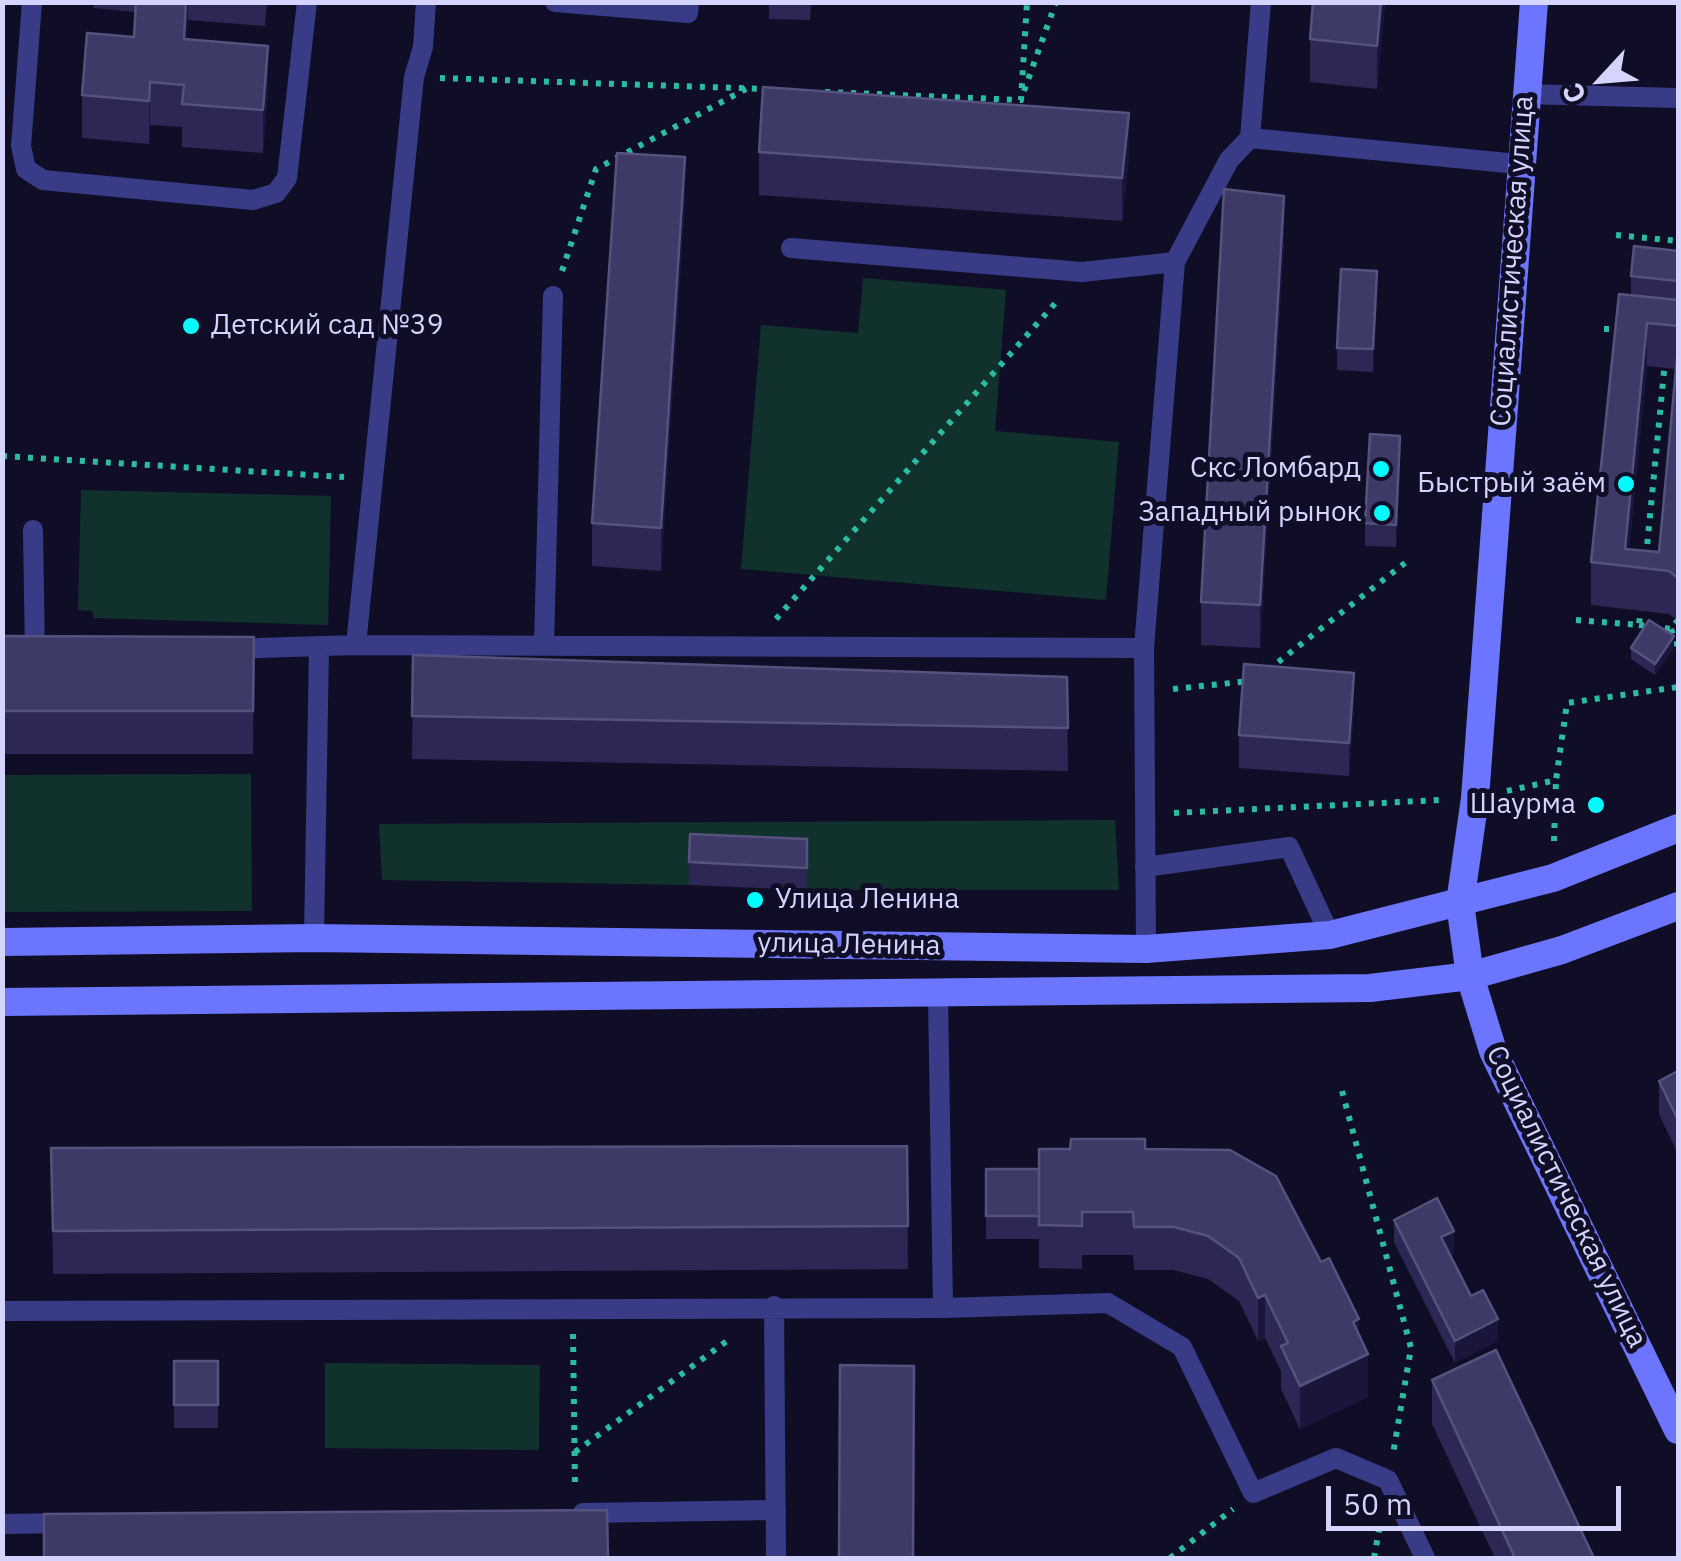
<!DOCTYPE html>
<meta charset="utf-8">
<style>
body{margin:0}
#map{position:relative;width:1681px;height:1561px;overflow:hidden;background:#100e27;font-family:"IBM Plex Sans",sans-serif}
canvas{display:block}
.frame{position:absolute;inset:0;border:5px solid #d5d4ff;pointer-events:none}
.north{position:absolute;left:1551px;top:30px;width:100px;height:100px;-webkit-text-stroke:8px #100e27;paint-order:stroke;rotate:244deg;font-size:28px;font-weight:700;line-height:40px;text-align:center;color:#d5d4ff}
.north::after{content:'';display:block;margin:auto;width:35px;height:45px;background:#d5d4ff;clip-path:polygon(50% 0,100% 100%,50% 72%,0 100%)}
.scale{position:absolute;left:1326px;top:1486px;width:295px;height:45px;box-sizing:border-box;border:5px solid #d5d4ff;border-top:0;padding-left:12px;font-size:30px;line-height:35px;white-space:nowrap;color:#d5d4ff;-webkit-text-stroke:8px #100e27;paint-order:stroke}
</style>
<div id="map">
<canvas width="1681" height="1561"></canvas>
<div class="frame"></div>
<div class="north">С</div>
<div class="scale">50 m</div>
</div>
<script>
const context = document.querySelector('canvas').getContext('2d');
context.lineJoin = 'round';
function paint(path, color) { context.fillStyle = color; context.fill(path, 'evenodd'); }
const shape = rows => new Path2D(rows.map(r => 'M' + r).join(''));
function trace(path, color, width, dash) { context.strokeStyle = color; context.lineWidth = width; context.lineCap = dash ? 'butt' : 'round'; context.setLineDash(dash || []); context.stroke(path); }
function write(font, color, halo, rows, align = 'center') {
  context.font = font + ' "IBM Plex Sans",sans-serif'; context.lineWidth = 10; context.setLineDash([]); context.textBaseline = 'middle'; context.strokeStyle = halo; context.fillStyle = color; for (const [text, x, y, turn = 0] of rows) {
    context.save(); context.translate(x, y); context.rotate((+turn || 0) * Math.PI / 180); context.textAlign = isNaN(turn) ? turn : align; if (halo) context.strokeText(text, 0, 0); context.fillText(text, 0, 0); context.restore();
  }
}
paint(shape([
 [863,278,1006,290,995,431,1119,442,1106,600,741,569,761,325,858,333],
 [81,490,331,496,328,625,93,618,93,611,78,610],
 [251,774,252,911,3,912,3,775],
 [1115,820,1119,890,807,890,807,862,690,858,689,885,382,880,379,824],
 [325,1363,540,1365,539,1450,325,1448]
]), '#11312d');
trace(shape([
 [440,78,767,89],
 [1024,91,1056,2],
 [825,92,1021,100,1027,2],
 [1616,235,1678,241],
 [562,271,596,169,746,89],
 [1604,329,1619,329],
 [2,456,344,477],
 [1646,557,1665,361],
 [776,619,1059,299],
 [1576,620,1639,625,1641,605],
 [1639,625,1671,629,1678,620],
 [1671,629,1678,651],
 [1268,670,1405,563],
 [1173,689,1250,681],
 [1507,791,1556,780,1567,703,1678,687],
 [1174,813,1441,800],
 [1554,841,1556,780],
 [1342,1091,1411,1348,1393,1454],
 [573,1334,575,1487],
 [575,1452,731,1338],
 [1170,1558,1233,1509],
 [1374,1558,1379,1530]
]), '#2bbca6', 6, [5, 8]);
trace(shape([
 [32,2,21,146,26,169,43,180,253,200,276,193,287,178,307,2],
 [555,2,688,13,689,2],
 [1524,94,1678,98],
 [1250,138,1261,2],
 [791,248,1082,272,1175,262],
 [33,530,35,655,42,655],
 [356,645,414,77,423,47,426,2],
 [544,645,553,296],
 [226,649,356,645,1144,648],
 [1145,867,1289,847,1330,935],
 [314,938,319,646],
 [1146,949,1144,648,1175,262,1229,160,1250,138,1518,164],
 [938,995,943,1308,1108,1303,1182,1347,1253,1493,1336,1458,1388,1480,1425,1558],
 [774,1306,776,1558],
 [2,1311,943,1308],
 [583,1513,776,1510],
 [2,1524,70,1523]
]), '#383c87', 20);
trace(shape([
 [1534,2,1475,798,1460,903,1470,976,1493,1051,1678,1430],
 [2,942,314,938,1146,949,1330,935,1553,878,1678,828],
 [2,1002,1370,988,1470,976,1562,950,1678,906]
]), '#6b75ff', 28);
paint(shape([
 [94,2,267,2,265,26,188,20,187,39,268,89,263,153,182,147,182,127,150,125,149,144,82,138,82,95,134,37,135,12,94,8],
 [769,2,811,2,810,20,769,19],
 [1313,2,1385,2,1377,89,1310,82,1310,39],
 [759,152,1129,156,1122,221,759,195],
 [685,200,661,571,592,566,592,523],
 [1284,239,1260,648,1201,645,1201,602],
 [1678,251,1678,621,1669,614,1591,605,1591,562,1631,295,1631,276],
 [1647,366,1676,369,1659,552,1629,549],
 [1377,293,1373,372,1337,370,1337,348],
 [1400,458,1396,547,1365,546,1365,523],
 [2,636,254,637,253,754,2,754],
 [1674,647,1655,675,1631,659,1631,648],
 [413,655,1067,677,1068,771,412,759],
 [1354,706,1349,776,1239,768,1239,735],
 [807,839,807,890,689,885,689,862],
 [1678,1071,1678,1154,1659,1114,1659,1081],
 [907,1146,908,1269,53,1274,51,1148],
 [1145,1149,1359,1334,1368,1397,1300,1429,1281,1389,1281,1371,1265,1338,1258,1341,1239,1301,1208,1279,1174,1270,1134,1270,1133,1255,1082,1255,1082,1269,1039,1268,1039,1239,986,1239,986,1169,1039,1169],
 [1394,1220,1454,1254,1450,1255,1471,1296,1498,1341,1455,1363,1394,1242],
 [174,1361,218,1361,218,1428,174,1428],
 [1432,1380,1594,1558,1495,1558,1432,1424]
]), '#2c2755');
paint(shape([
 [186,2,188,2,188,20,184,82,184,39],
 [1381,2,1385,2,1377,89,1377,46],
 [268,46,268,89,263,153,263,110],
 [150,82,150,125,149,144,149,101],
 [1129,113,1129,156,1122,221,1122,178],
 [685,157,685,200,661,571,661,528],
 [1284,196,1284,239,1260,648,1260,605],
 [1377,271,1377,293,1373,372,1373,349],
 [1647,323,1647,366,1627,566,1625,549],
 [1400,436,1400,458,1396,547,1396,525],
 [1674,636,1674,647,1655,675,1655,664],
 [1354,673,1354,706,1349,776,1349,743],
 [1454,1231,1454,1254,1441,1260,1441,1237],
 [1265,1295,1265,1338,1258,1341,1258,1298],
 [1359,1319,1359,1358,1368,1354,1368,1397,1300,1429,1300,1386,1353,1322],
 [1498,1319,1498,1341,1455,1363,1455,1341]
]), '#19153b');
const building = shape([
 [136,2,186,2,184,39,268,46,263,110,182,104,184,85,150,82,149,101,82,95,87,33,134,37,136,2],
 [1313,2,1381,2,1377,46,1310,39,1313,2],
 [763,87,1129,113,1122,178,759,152,763,87],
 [617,153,685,157,661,528,592,523,617,153],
 [1224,189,1284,196,1260,605,1201,602,1224,189],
 [1634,246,1678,251,1678,281,1631,276,1634,246],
 [1341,269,1377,271,1373,349,1337,348,1341,269],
 [1619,294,1678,300,1678,326,1647,323,1625,549,1659,552,1678,347,1678,578,1669,571,1591,562,1619,294],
 [1370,434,1400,436,1396,525,1365,523,1370,434],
 [1649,620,1674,636,1655,664,1631,648,1649,620],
 [2,636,254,637,253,711,2,711,2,636],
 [413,655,1067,677,1068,728,412,716,413,655],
 [1244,664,1354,673,1349,743,1239,735,1244,664],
 [690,834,807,839,807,868,689,862,690,834],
 [1678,1071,1678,1120,1659,1081,1678,1071],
 [1071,1139,1145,1139,1145,1149,1230,1150,1276,1176,1321,1262,1329,1258,1359,1319,1353,1322,1368,1354,1300,1386,1281,1346,1288,1343,1265,1295,1258,1298,1239,1258,1208,1236,1174,1227,1134,1227,1133,1212,1082,1212,1082,1226,1039,1225,1039,1149,1070,1149,1071,1139],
 [907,1146,908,1226,53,1231,51,1148,907,1146],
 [986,1169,1039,1169,1039,1216,986,1216,986,1169],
 [1437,1198,1454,1231,1441,1237,1471,1296,1483,1290,1498,1319,1455,1341,1394,1220,1437,1198],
 [1496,1350,1594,1558,1515,1558,1432,1380,1496,1350],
 [174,1361,218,1361,218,1405,174,1405,174,1361],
 [840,1365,914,1366,913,1558,839,1558,840,1365],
 [607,1510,608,1558,44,1558,44,1514,607,1510]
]);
paint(building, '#3e3a67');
trace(building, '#56527f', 2.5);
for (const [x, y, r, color] of [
 [191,326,10,"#00fcff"],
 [1381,469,10,"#00fcff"],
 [1626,484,10,"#00fcff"],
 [1382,513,10,"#00fcff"],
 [1596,805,10,"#00fcff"],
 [755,900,10,"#00fcff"]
]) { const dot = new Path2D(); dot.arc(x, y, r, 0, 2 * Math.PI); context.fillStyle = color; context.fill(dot); trace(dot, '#100e27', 4); }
write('28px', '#d5d4ff', '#100e27', [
 ["Социалистическая улица",1513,261,-86],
 ["улица Ленина",849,945,1],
 ["Социалистическая улица",1566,1197,64]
]);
write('28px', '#d5d4ff', '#100e27', [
 ["Детский сад №39",211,326,"left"],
 ["Скс Ломбард",1361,469],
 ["Быстрый заём",1606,484],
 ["Западный рынок",1362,513],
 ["Шаурма",1576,805],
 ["Улица Ленина",775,900,"left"]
], 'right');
</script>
